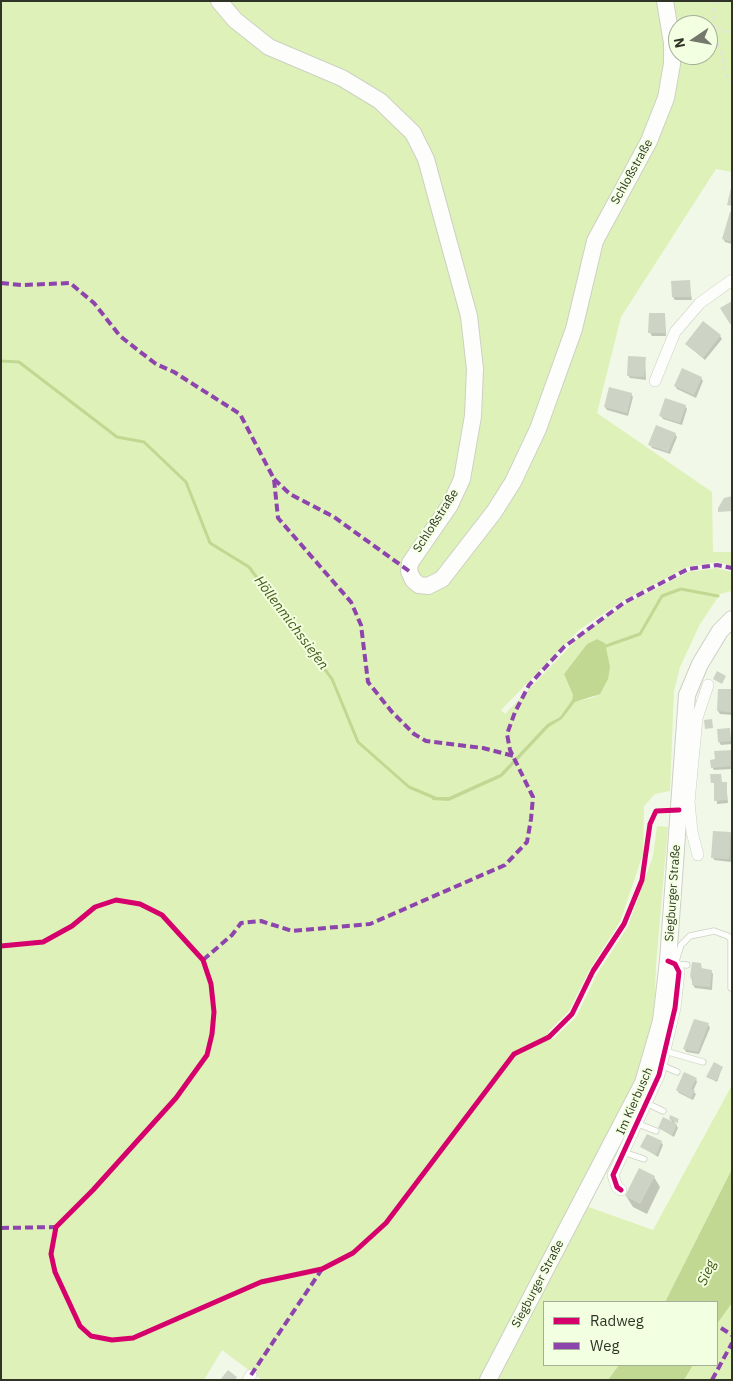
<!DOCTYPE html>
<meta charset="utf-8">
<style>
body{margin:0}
#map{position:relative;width:733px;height:1381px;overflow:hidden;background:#f2f8e8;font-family:"IBM Plex Sans",sans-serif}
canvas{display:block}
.frame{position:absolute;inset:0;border:2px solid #2f3427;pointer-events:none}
.legend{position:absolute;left:543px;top:1301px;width:175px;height:65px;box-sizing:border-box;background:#f3ffe1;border:1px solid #a5ae97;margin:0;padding:6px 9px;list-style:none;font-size:15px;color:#2f3427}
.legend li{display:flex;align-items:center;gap:10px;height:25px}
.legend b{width:25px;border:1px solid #a5ae97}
.north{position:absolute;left:668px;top:15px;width:50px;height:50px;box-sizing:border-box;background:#f3ffe1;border:1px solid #a5ae97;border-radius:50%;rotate:258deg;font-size:14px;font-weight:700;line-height:20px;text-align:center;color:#2f3427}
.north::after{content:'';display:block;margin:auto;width:18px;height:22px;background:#73796b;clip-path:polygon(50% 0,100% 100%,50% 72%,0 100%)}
</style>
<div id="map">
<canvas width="733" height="1381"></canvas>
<div class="frame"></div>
<ul class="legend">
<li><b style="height:6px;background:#d6006c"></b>Radweg</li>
<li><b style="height:6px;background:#8e44ad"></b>Weg</li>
</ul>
<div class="north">N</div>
</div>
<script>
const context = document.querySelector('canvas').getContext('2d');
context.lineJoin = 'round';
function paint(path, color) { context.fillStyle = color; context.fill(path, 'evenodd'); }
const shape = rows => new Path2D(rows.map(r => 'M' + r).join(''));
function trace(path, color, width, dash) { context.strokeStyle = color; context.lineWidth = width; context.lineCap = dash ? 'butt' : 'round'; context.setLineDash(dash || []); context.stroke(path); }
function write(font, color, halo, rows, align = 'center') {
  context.font = font + ' "IBM Plex Sans",sans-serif'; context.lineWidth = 4; context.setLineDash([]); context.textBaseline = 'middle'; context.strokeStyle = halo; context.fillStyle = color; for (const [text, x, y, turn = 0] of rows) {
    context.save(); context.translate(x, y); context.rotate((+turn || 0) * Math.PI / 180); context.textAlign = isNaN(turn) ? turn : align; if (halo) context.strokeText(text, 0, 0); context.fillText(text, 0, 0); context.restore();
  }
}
paint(shape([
 [1,1,732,1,732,172,716,169,621,317,597,413,712,492,713,552,732,552,732,566,717,562,687,567,624,600,579,630,501,710,505,714,582,634,626,604,688,572,716,568,732,572,732,591,720,594,699,626,680,667,674,691,670,791,655,794,644,806,643,854,620,922,590,969,569,1011,548,1032,553,1039,576,1017,597,974,628,926,653,856,657,826,668,827,656,965,652,1077,583,1205,653,1230,732,1085,732,1169,665,1302,544,1302,544,1365,619,1365,608,1380,262,1380,222,1350,204,1380,1,1380],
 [678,25,708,25,708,55,678,55],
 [597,639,605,643,595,697,575,702,562,719,549,727,502,777,449,801,433,797,449,798,500,774,547,724,560,717,572,700,573,695,564,674,587,644],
 [732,1303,732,1380,684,1380,693,1365,717,1365,717,1324]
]), '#def1b8');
paint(shape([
 [597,639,605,643,610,667,608,679,600,694,575,702,562,719,549,727,502,777,449,801,432,800,433,797,449,797,500,774,547,724,560,717,572,700,573,695,564,674,587,644],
 [732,1169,732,1303,717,1324,717,1302,665,1302],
 [619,1365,693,1365,684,1380,608,1380]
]), '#c0d891');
paint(shape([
 [732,214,732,244,725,242,723,238],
 [689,282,692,300,675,300,673,297],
 [665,314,666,336,652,336,650,333],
 [720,336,722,339,705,360,686,344],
 [645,358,646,380,630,378,628,375],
 [701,378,703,381,696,398,677,389,675,386],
 [631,394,633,397,628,416,607,410,605,407],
 [685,406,687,409,682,425,663,419,661,416],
 [675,434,677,437,670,454,652,448,650,444],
 [732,691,732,715,720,714,718,711],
 [729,729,732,744,721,745,719,742],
 [732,751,732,769,714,770,712,767,716,761],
 [712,782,726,783,728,803,717,804,715,783],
 [731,834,731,862,714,860,713,857],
 [701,964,702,970,711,971,713,974,712,990,695,988,693,985,691,977],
 [695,1021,708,1024,710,1028,699,1054,686,1052,684,1048],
 [722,1068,717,1082,709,1078],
 [696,1079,697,1082,693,1091,696,1094,693,1100,679,1093,677,1090],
 [670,1119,678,1121,678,1123,674,1121,678,1128,674,1137,659,1128,673,1123],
 [661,1142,663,1145,658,1157,642,1147],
 [654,1177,660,1187,647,1214,633,1207,626,1196]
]), '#0003');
trace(shape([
 [1,361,19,362,117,437,144,442,186,482,210,543,249,567,332,679,358,742,409,787,435,798],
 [603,647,640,634,662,596,681,589,718,596]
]), '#c0d891', 3);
paint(shape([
 [731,188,732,188,732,206,727,205],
 [730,212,732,212,732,242,722,239],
 [690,280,691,297,672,297,671,281],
 [732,301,732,323,730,324,720,308],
 [649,313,665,313,665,333,648,333],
 [703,321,721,335,703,358,685,344],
 [628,356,646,357,644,377,627,376],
 [682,368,702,377,694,395,674,386],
 [609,387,632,393,627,413,604,407],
 [665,398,686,405,680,423,659,416],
 [656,425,676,433,668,452,648,445],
 [732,496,732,511,718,512,718,508,724,498],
 [717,671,726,676,722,684,713,679],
 [718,689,732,689,732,712,717,711],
 [712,719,713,728,705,729,704,720],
 [730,728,731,741,718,742,717,729],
 [732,750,732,766,711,768,710,760,715,759,714,751],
 [710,774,721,774,722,782,727,782,727,800,714,801,714,783,711,783],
 [713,831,731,832,729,859,711,858],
 [692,962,701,963,701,968,712,970,710,987,692,985,693,978,690,977],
 [694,1019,709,1023,698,1052,683,1049],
 [714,1062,723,1067,716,1081,706,1077],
 [684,1072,697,1078,691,1089,695,1090,691,1098,676,1090],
 [670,1115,679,1119,677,1122,669,1119],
 [663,1117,677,1124,672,1135,658,1128],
 [647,1134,662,1141,656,1155,640,1147],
 [639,1168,655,1176,640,1204,625,1196],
 [228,1370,237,1377,235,1380,220,1380]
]), '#ced4c5');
const lane = shape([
 [687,965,675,964,681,945,690,936,714,931,728,936,731,939,731,988],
 [665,1051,703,1062],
 [661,1065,677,1072],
 [646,1103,663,1111],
 [636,1123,656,1131],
 [623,1152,644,1159]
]);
const street = shape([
 [655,381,675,332,700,303,732,280],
 [698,855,692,832,689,802,697,718,708,685],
 [621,1190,617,1187,613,1175,659,1075,675,1008,679,972,675,964,668,961],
 [248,1380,251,1375]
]);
const secondary = shape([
 [219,1,235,20,269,47,342,78,380,101,413,133,426,159,469,316,475,369,473,416,462,479,450,505,410,563,409,571,413,580,419,585,428,586,442,579,494,512,513,482,538,429,574,329,595,241,649,141,666,98,672,64,672,43,665,1],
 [488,1380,643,1083,661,1021,668,961,687,695,700,664,720,631,732,619]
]);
trace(lane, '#ccd1c3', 7);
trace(street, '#ccd1c3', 12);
trace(secondary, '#ccd1c3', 18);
trace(shape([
 [717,1,714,5,714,28,732,33],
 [714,28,728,79,732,83]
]), '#e2e4df', 2, [4, 4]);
trace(lane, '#fdfefc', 5.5);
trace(street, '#fdfefc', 11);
trace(secondary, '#fdfefc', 16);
trace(shape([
 [1,283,22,285,70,283,94,303,120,336,139,351,156,364,174,372,240,414,274,479,278,518,351,602,361,625,368,682,392,712,414,734,426,741,483,748,514,756],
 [274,479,290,494,334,517,409,571],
 [203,960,232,935,241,923,261,921,292,931,370,924,505,865,527,842,531,819,533,797,510,750,507,734,515,712,529,685,564,647,625,602,688,569,717,565,732,568],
 [1,1228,56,1227],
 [721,1328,732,1335],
 [251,1375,322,1269],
 [712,1380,732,1343]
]), '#8e44ad', 4, [8, 4]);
trace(shape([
 [1,946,43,942,72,926,95,907,116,900,140,904,162,915,203,960,211,984,214,1012,212,1034,207,1055,176,1098,93,1190,56,1227,51,1254,55,1272,80,1326,91,1336,112,1340,133,1338,261,1282,322,1269,353,1253,386,1223,514,1054,549,1037,572,1014,593,971,624,924,642,880,650,824,656,811,679,810],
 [621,1190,617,1187,613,1175,659,1075,675,1008,679,972,675,964,668,961]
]), '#d6006c', 5);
write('12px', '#2f3427', '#f3ffe1', [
 ["Schloßstraße",632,172,-61],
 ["Schloßstraße",436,521,-57],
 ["Siegburger Straße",673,893,-86],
 ["Im Kierbusch",635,1101,-66],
 ["Siegburger Straße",538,1284,-62]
]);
write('italic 14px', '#475a18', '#f3ffe1', [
 ["Höllenmichssiefen",291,623,53],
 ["Sieg",707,1273,-66]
]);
</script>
